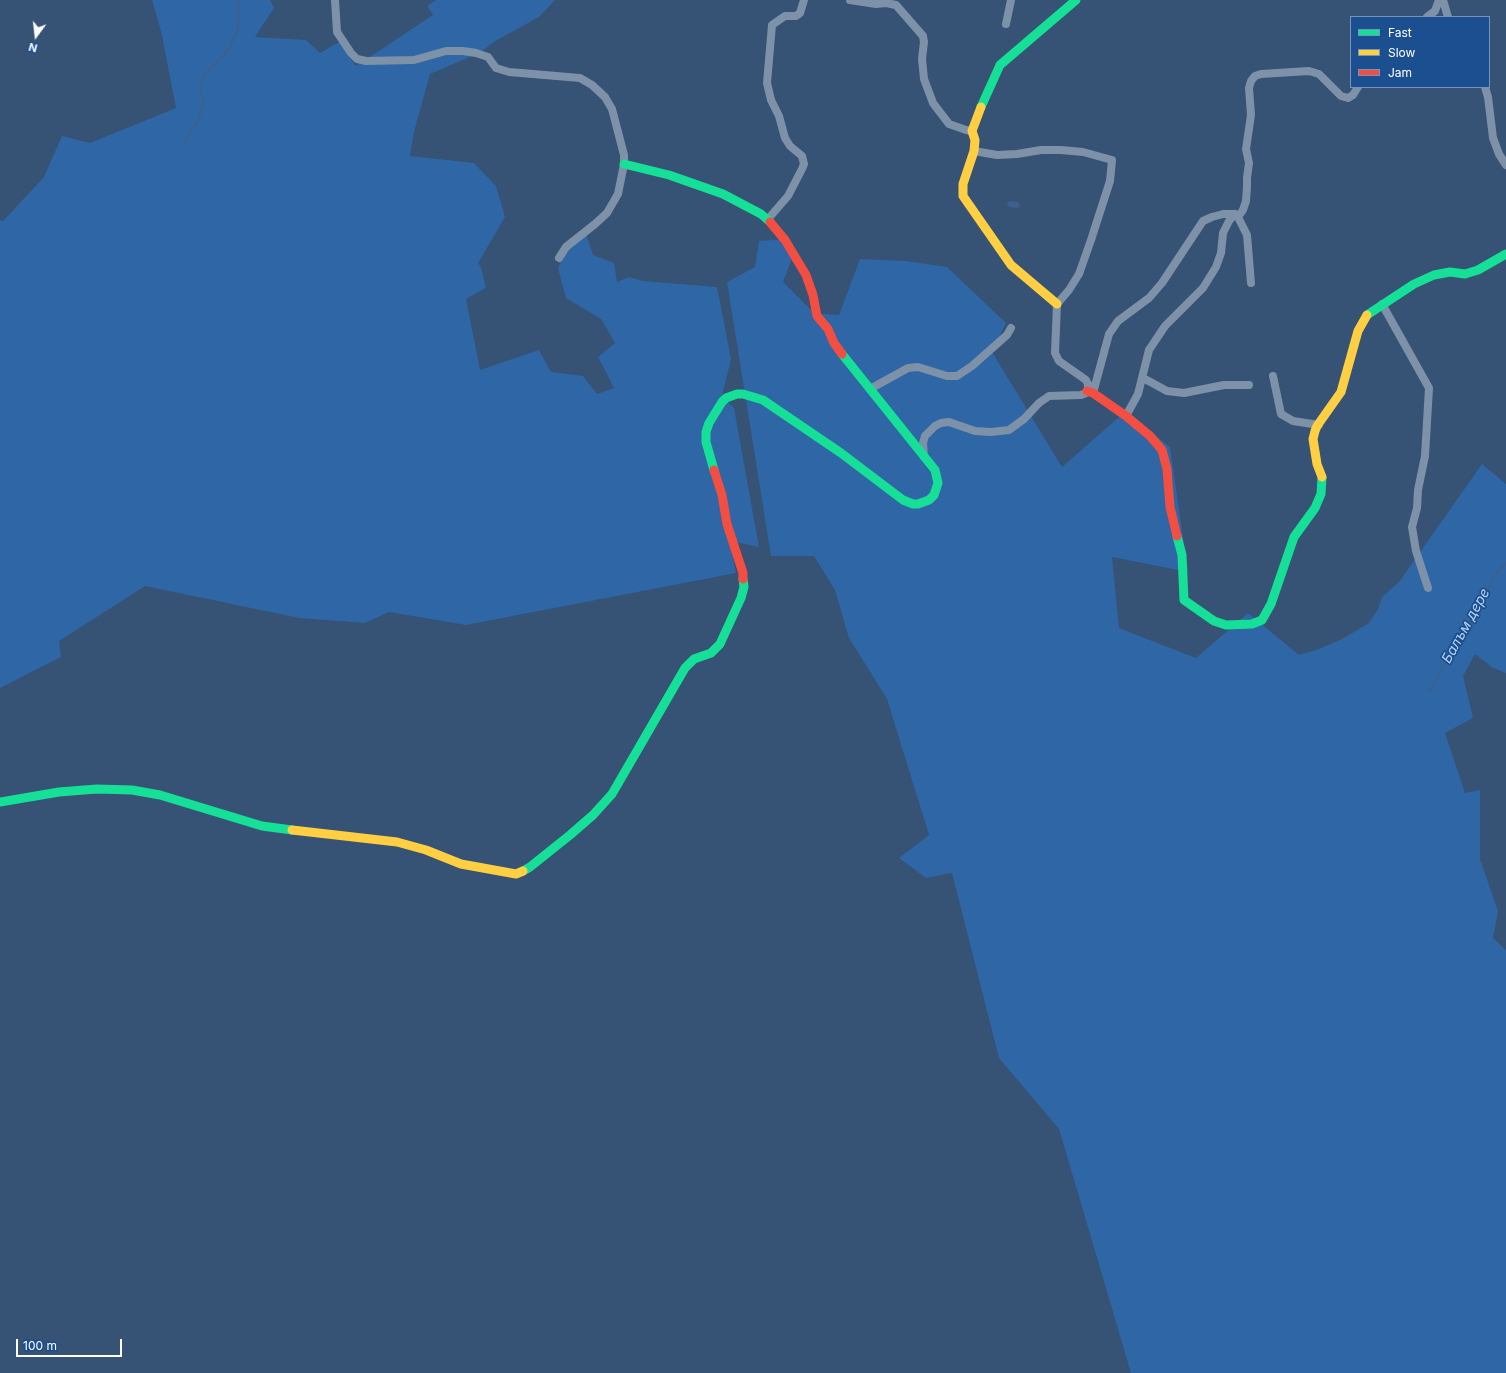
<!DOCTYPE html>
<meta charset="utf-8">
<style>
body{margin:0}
#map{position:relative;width:1506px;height:1373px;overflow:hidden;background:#365274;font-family:Inter,sans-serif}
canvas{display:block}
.legend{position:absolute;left:1350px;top:16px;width:140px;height:72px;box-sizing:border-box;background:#1b4f8f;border:1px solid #7695bc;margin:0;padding:5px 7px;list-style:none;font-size:12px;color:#fff}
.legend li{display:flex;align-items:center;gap:8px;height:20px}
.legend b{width:20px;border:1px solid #7695bc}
.north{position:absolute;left:16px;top:16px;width:40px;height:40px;-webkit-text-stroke:3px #1b4f8f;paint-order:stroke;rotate:195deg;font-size:11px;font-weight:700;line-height:16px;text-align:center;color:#fff}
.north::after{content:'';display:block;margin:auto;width:14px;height:18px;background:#fff;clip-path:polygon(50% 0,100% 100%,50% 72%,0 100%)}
.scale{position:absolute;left:16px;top:1339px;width:106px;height:18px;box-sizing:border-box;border:2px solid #fff;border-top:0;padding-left:5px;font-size:12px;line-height:14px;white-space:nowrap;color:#fff;-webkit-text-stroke:3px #1b4f8f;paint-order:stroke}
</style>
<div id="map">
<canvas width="1506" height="1373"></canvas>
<ul class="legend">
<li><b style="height:5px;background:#16e098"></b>Fast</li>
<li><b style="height:5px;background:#ffcf43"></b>Slow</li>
<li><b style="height:5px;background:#f24e42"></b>Jam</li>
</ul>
<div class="north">N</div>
<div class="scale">100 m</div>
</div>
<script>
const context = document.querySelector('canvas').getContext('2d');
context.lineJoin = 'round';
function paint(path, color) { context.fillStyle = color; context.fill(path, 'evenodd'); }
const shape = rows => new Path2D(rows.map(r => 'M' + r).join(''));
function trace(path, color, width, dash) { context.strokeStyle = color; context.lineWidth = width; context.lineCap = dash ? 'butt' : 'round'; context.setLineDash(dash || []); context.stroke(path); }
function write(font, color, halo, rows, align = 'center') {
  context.font = font + ' Inter,sans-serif'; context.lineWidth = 3.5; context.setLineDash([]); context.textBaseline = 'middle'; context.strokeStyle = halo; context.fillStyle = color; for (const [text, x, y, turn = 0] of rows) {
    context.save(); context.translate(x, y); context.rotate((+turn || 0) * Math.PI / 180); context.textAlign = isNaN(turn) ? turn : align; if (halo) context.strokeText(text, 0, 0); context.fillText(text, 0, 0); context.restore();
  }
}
paint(shape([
 [152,0,270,0,274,8,255,37,306,40,320,53,339,42,356,66,433,15,427,6,436,0,555,0,539,17,497,40,479,53,430,74,414,132,410,156,474,163,496,186,505,217,478,263,481,267,486,288,466,299,480,370,539,350,551,372,583,376,597,394,614,388,598,357,615,343,601,319,566,298,558,268,567,249,586,234,593,255,614,263,617,282,629,277,643,281,717,287,731,359,722,396,734,408,759,547,730,541,736,573,466,625,389,612,365,623,299,618,145,586,59,641,61,657,0,688,0,220,3,221,44,177,62,136,90,143,176,108,161,31],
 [787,239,793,256,783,282,814,313,839,315,860,259,906,261,947,267,1006,323,992,352,1062,467,1126,411,1170,447,1188,572,1112,557,1119,628,1196,658,1248,613,1299,655,1319,649,1342,639,1369,623,1378,609,1382,597,1399,582,1482,464,1506,484,1506,673,1493,668,1475,654,1463,676,1473,718,1445,733,1465,793,1480,790,1480,859,1498,911,1493,938,1506,950,1506,1373,1131,1373,1059,1129,999,1058,952,873,926,878,899,858,929,835,887,699,849,638,835,590,814,556,771,556,727,282,755,267,759,241]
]), '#2f66a5');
paint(shape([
 [1009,201,1018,202,1020,206,1018,208,1009,207,1007,204]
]), '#3b618d');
trace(shape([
 [183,146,190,132,198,121,204,103,200,89,204,75,230,48,238,28,238,0],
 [1429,692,1496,574,1506,563]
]), '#3b618d', 2);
trace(shape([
 [335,0,337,32,351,53,357,59,366,61,414,60,446,51,463,51,476,53,488,57,496,68,509,72,580,78,592,85,605,97,612,109,624,155,624,164,618,194,607,213,595,224,566,247,559,258],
 [850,0,876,4,886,3,896,5,923,36,924,42,922,59,924,79,933,103,949,124,966,130,972,131],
 [1443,0,1448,17],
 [1427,17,1435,11,1439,0],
 [1006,24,1011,0],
 [1485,87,1488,97,1493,138,1499,154,1506,165],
 [768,219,788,196,802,169,804,164,802,156,790,146,785,138,779,116,771,100,767,83,772,25,785,16,796,16,800,13,804,0],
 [1251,283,1247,235,1238,217,1243,210,1246,201,1247,187,1247,178,1249,163,1246,149,1251,115,1249,88,1251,81,1255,76,1261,74,1309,71,1319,74,1341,96,1348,98,1353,95,1358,87],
 [1382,304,1429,388,1425,456,1418,490,1417,508,1412,527,1416,551,1428,588],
 [1273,376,1281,414,1293,421,1319,425],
 [1143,378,1167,391,1184,393,1224,385,1249,385],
 [870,389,908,368,918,367,947,376,957,376,972,366,1007,335,1011,328],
 [1093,393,1109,334,1118,321,1149,298,1162,283,1203,221,1212,217,1223,214,1235,214,1238,217],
 [1126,416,1138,394,1149,350,1165,326,1203,288,1216,267,1221,253,1223,233,1229,221,1235,214],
 [924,457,923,443,925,436,935,426,941,423,949,422,975,431,991,432,1009,430,1024,419,1039,403,1049,396,1081,395,1086,393,1088,389,1088,384,1086,380,1059,361,1055,353,1057,304,1069,290,1079,274,1091,240,1110,181,1112,160,1083,152,1061,150,1041,150,1017,154,997,155,974,151]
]), '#7d92a8', 8);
trace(shape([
 [981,107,1000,65,1076,0],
 [624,164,669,175,723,194,761,214,770,222],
 [1367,315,1414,284,1434,275,1450,272,1465,274,1478,270,1506,254],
 [714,470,706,442,706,432,709,423,722,402,726,398,737,394,743,394,763,400,841,453,903,500,913,504,918,504,929,500,934,495,938,483,935,470,842,354],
 [1177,536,1182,555,1184,600,1214,621,1226,625,1252,624,1262,620,1271,604,1294,537,1315,508,1321,494,1322,477],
 [0,802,59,792,97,789,132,790,160,795,262,826,292,830],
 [523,871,530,867,570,835,593,815,612,794,685,668,694,659,711,653,720,644,741,598,744,587,743,579]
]), '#16e098', 9);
trace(shape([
 [981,107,972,131,975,140,974,151,963,184,963,196,1011,265,1057,304],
 [1322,477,1317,464,1313,439,1315,431,1317,426,1341,392,1358,331,1367,315],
 [292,830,397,842,426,850,461,864,516,874,523,871]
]), '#ffcf43', 9);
trace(shape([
 [770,222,785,240,806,275,813,295,817,316,828,329,834,343,842,354],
 [1087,391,1093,393,1126,416,1150,436,1162,450,1167,469,1170,507,1177,536],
 [714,470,722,495,727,524,743,573,743,579]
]), '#f24e42', 9);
write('italic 14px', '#b5d3f5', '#1b4f8f', [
 ["Балъм дере",1466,626,-61]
]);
</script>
